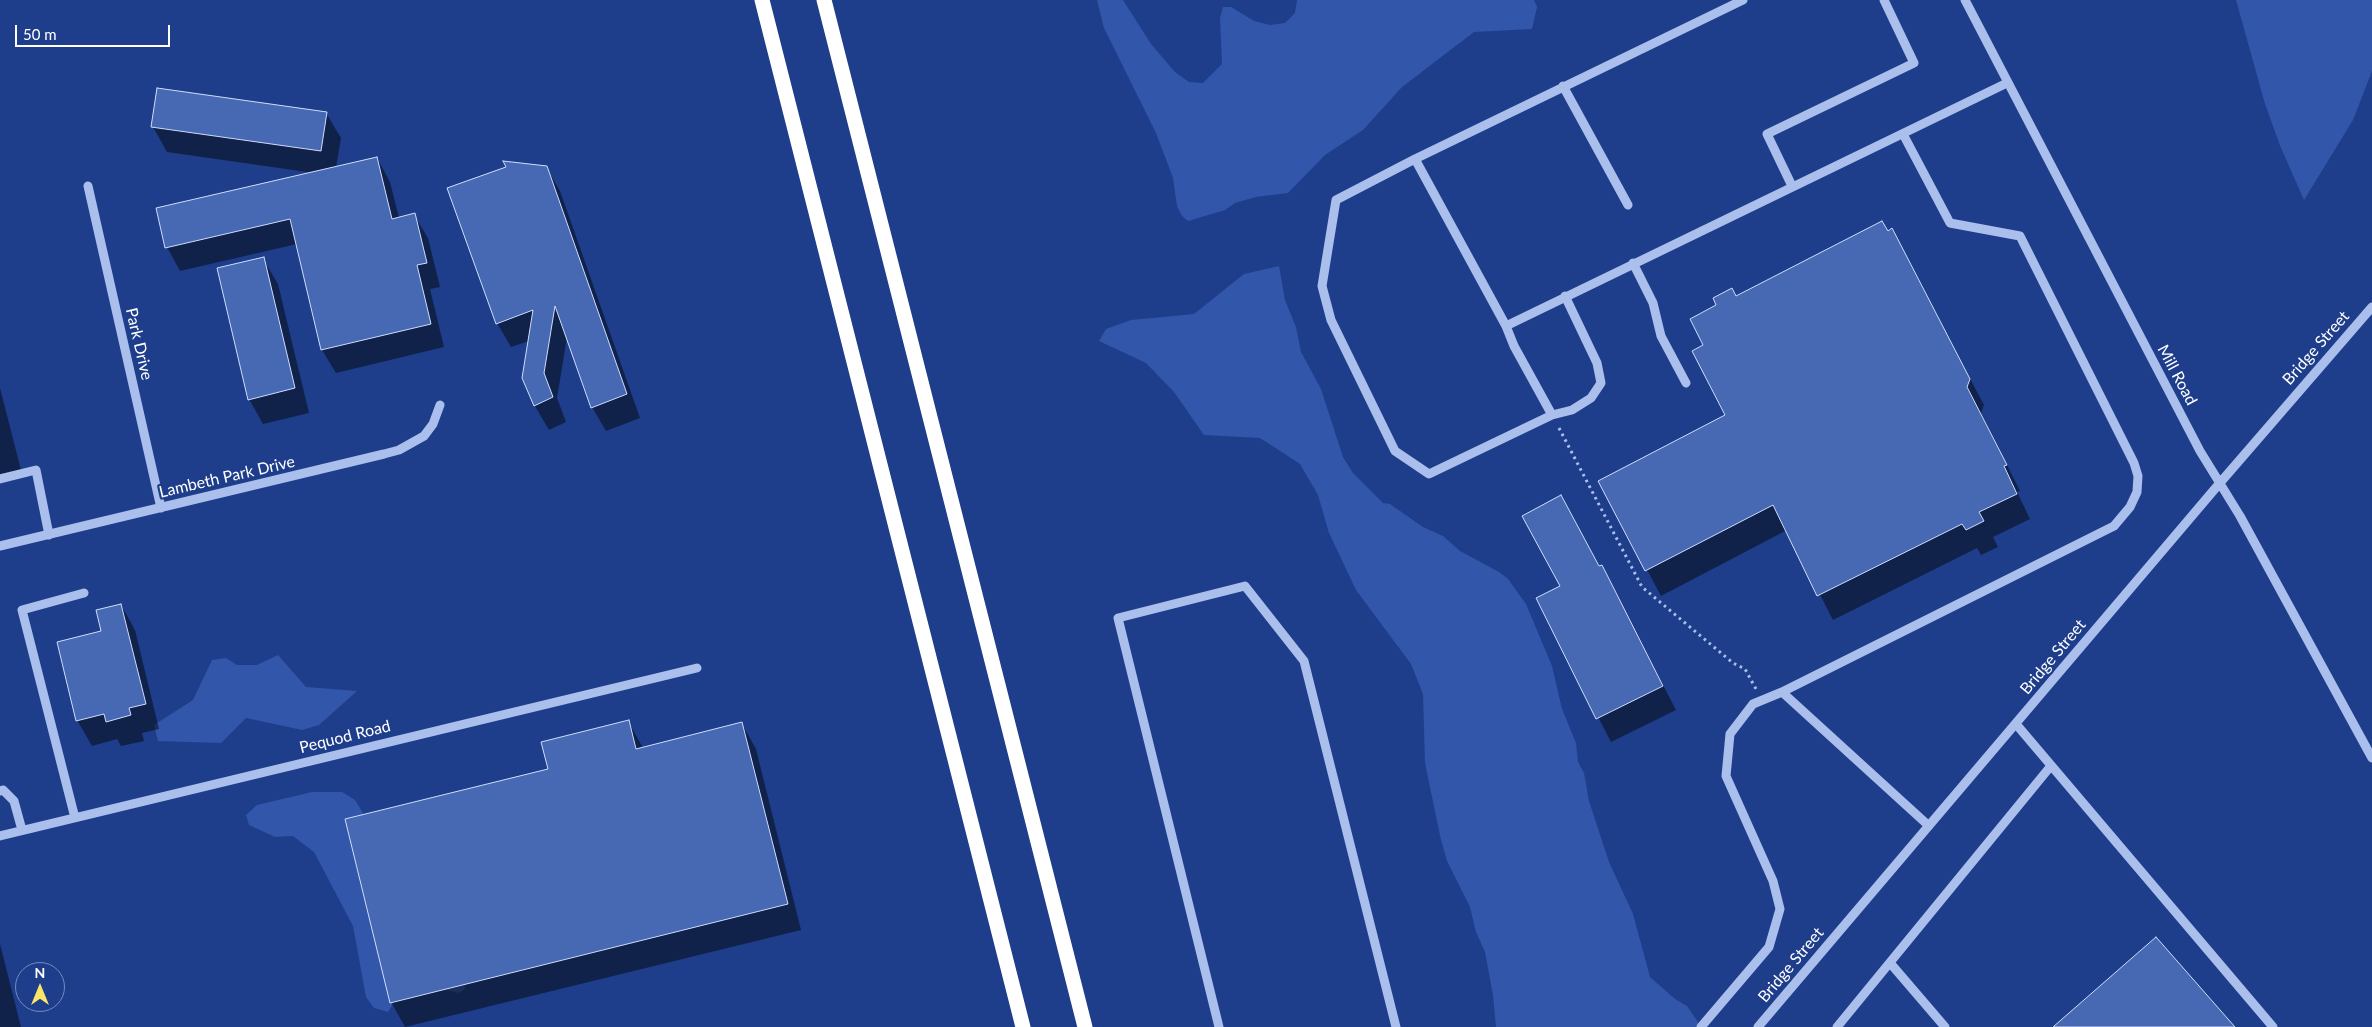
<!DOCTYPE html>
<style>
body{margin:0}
#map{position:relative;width:2372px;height:1027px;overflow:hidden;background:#1e3e8c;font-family:Lato,sans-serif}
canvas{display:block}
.north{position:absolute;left:15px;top:962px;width:50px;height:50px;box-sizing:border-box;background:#1e3e8c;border:1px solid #788bba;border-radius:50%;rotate:0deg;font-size:14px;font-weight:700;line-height:20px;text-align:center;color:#fff}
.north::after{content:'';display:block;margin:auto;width:18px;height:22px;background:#fbe66a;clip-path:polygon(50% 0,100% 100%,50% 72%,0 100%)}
.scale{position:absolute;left:15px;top:25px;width:155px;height:22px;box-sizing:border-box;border:2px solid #fff;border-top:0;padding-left:6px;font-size:15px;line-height:18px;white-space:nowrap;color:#fff;-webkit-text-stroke:4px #1e3e8c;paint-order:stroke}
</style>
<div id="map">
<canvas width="2372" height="1027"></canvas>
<div class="north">N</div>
<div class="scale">50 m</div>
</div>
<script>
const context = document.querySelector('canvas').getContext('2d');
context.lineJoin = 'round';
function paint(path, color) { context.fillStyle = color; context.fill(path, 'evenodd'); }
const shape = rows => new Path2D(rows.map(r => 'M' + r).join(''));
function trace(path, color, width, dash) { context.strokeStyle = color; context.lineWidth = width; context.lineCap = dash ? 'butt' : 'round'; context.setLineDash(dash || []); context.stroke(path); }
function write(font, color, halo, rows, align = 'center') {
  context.font = font + ' Lato,sans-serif'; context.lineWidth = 4.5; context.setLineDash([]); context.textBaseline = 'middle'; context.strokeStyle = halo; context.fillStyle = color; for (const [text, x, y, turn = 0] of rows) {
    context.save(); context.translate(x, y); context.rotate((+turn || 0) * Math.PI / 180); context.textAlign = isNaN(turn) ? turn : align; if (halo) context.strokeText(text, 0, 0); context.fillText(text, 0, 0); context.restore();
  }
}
paint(shape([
 [1097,0,1123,0,1151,44,1175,72,1189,82,1203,83,1222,64,1220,18,1223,7,1231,7,1254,21,1270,25,1285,23,1295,13,1297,0,1534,0,1537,7,1532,29,1474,32,1402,87,1363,130,1325,155,1288,193,1256,197,1235,203,1225,210,1188,221,1182,216,1177,206,1173,178,1156,133,1104,28],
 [2236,0,2372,0,2372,71,2353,120,2304,200,2281,148,2265,104],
 [1279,266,1285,300,1296,327,1301,352,1321,389,1343,457,1353,473,1383,503,1390,504,1423,527,1443,536,1460,551,1499,572,1508,579,1526,604,1552,666,1562,709,1576,743,1578,762,1584,773,1589,801,1609,862,1633,914,1650,977,1675,999,1687,1006,1698,1022,1698,1027,1496,1027,1493,995,1485,952,1476,932,1470,907,1447,861,1441,840,1425,763,1423,694,1411,664,1356,590,1329,533,1318,495,1300,464,1260,438,1204,435,1174,392,1146,363,1099,341,1106,329,1131,320,1194,314,1244,274],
 [278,655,306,687,357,691,319,725,302,730,246,718,221,743,158,741,154,725,193,700,212,660,226,658,237,665,257,665],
 [312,792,342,792,355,800,464,978,465,989,459,993,428,985,401,991,388,1012,374,1008,366,997,353,926,314,852,293,836,275,837,249,825,246,815,257,805]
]), '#3256a9');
paint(shape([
 [326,113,341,138,336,168,377,158,390,182,399,218,414,215,428,238,440,287,430,289,444,347,336,373,322,350,297,244,180,271,167,247,314,173,167,152,153,127],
 [546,167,560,191,640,418,606,431,592,407,567,337,557,398,566,422,549,430,535,406,523,378,529,341,511,347,497,323],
 [1891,230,1984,405,1981,413,2020,491,2017,492,2030,519,1993,537,1998,547,1981,555,1977,548,1833,620,1787,530,1661,596,1600,481,1727,415,1705,346,1736,297],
 [263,259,278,284,309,413,263,424,249,399],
 [0,388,21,470,0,474],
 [1602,567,1676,710,1611,742,1537,599],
 [121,605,135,630,159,729,142,733,144,741,121,746,117,739,92,746,77,720],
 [628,721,643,748,742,724,756,749,801,930,405,1027,391,1002,550,770],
 [0,944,21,1027,0,1027]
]), '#0007');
const building = shape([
 [157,88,327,112,321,151,151,127,157,88],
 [377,157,392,219,415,213,427,263,417,265,431,324,321,350,290,219,165,248,156,208,377,157],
 [503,161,547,166,627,394,591,408,555,306,544,373,553,397,534,406,522,378,533,310,496,324,447,188,506,167,503,161],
 [1882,221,1888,231,1892,228,1970,379,1967,387,2007,465,2004,466,2017,494,1979,512,1984,521,1966,530,1962,524,1817,596,1773,505,1645,571,1598,481,1725,415,1692,351,1703,345,1690,319,1716,305,1713,298,1732,288,1736,296,1882,221],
 [264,257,295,388,248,400,217,268,264,257],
 [1561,495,1599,566,1602,565,1663,686,1596,719,1536,598,1560,586,1522,516,1561,495],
 [121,604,146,704,129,708,131,715,106,722,104,714,76,721,57,642,101,631,96,610,121,604],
 [629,720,636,749,742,722,788,904,390,1003,345,819,548,769,541,742,629,720],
 [2156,937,2235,1027,2053,1027,2156,937]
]);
paint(building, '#4768b3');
trace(building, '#d0ddf9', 1);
trace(shape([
 [1559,428,1642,587,1733,663,1745,669,1756,689]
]), '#abbfec', 3, [2.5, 4]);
trace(shape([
 [1743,0,1415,159,1336,200,1322,286,1331,320,1395,451,1429,474,1552,415,1514,346,1506,326,2007,83],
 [1965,0,2200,451,2240,516,2372,758],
 [1563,86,1628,205],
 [1903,134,1950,223,2020,236,2134,463,2138,476,2137,492,2130,507,2114,526,1782,692,1929,826],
 [1415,159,1506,326],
 [88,186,161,508],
 [1792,186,1767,134,1914,63,1884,0],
 [1633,263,1653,303,1661,336,1686,383],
 [1552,415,1572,410,1591,398,1601,383,1597,363,1565,296],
 [0,479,36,470,49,535],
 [0,546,384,454,399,450,424,436,433,424,440,405],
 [2016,724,2273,1027],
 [0,791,3,790,14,801,22,830],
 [75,818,22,610,84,593],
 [0,836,697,668],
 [1891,964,1945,1027],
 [1219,1027,1118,618,1245,586,1304,661,1396,1027],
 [1701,1027,1769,947,1780,909,1773,881,1726,776,1730,734,1753,704,1782,692],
 [1758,1027,2219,484,2372,307],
 [1837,1027,2050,767]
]), '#abbfec', 9);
trace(shape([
 [762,0,1023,1027],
 [824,0,1085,1027]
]), '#fff', 15);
write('16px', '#fff', '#1e3e8c', [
 ["Park Drive",139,344,77],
 ["Bridge Street",2316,348,-49],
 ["Mill Road",2177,375,62],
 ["Lambeth Park Drive",227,477,-13],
 ["Bridge Street",2053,657,-50],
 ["Pequod Road",345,737,-14],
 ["Bridge Street",1791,965,-50]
]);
</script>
